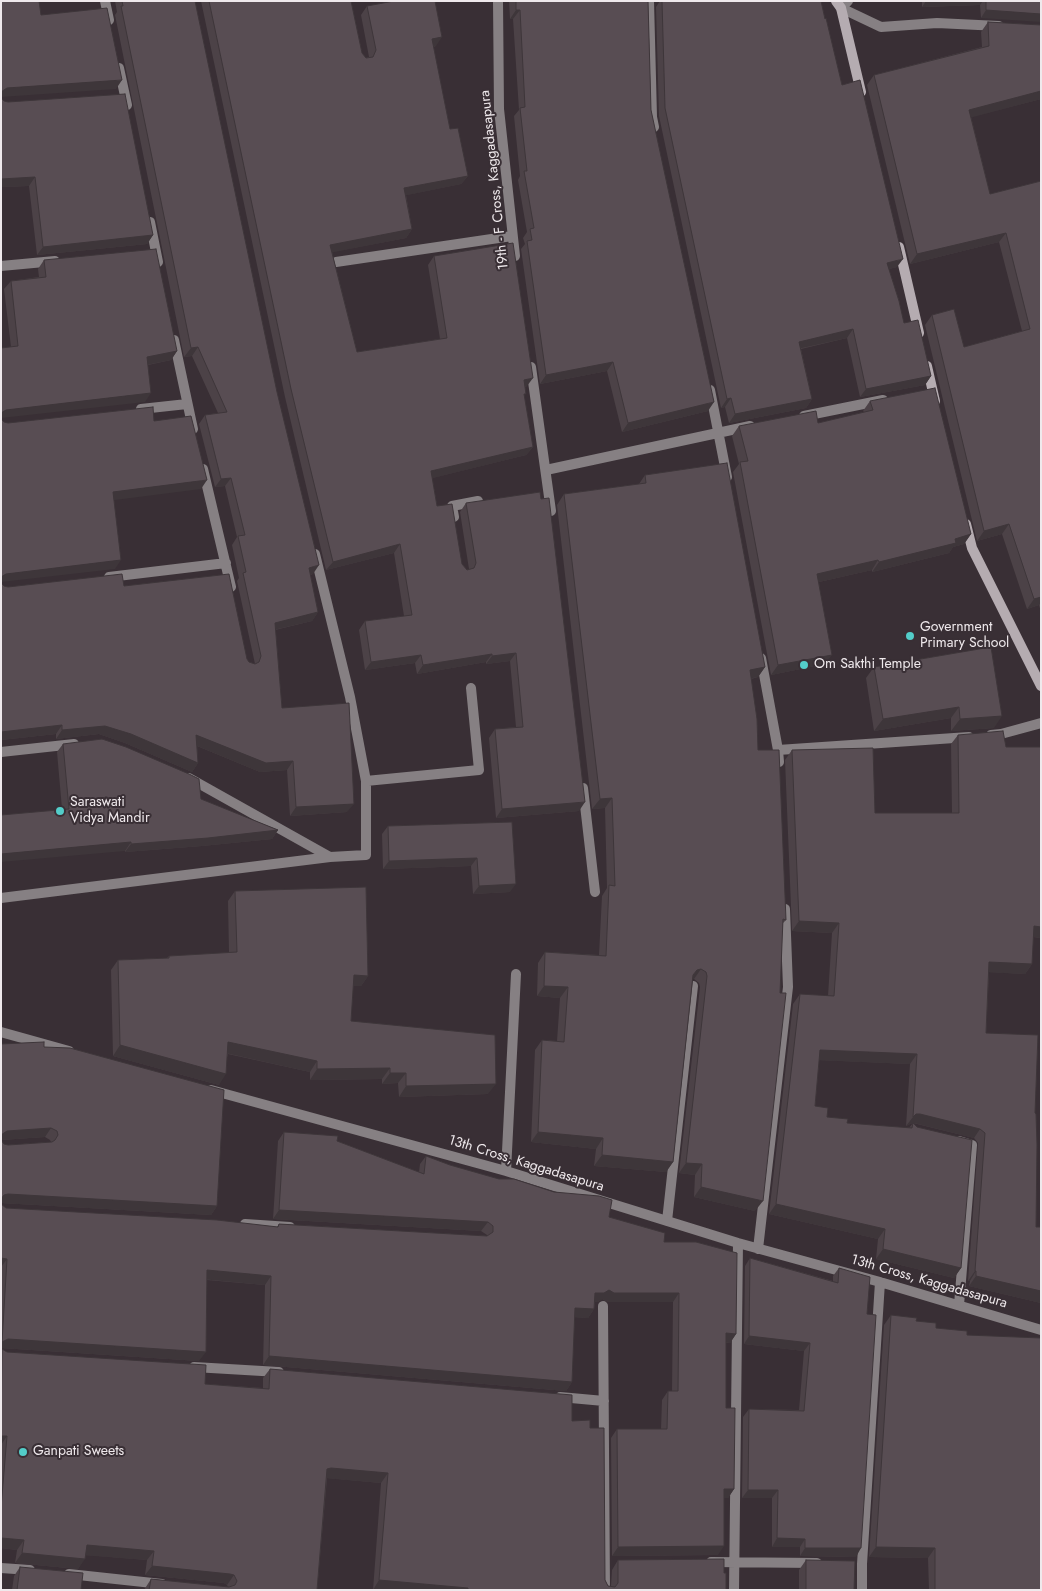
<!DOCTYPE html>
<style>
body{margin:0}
#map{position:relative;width:1042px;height:1591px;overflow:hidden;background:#392f35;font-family:Jost,sans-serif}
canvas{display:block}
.frame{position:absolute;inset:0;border:2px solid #efe9ec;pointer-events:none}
</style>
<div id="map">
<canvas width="1042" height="1591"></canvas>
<div class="frame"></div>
</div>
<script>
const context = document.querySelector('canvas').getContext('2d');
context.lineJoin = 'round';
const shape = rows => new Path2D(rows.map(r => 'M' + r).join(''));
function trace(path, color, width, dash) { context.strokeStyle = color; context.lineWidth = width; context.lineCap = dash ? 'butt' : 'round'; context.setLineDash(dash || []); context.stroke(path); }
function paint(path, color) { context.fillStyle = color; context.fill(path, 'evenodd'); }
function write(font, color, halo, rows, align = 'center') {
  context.font = font + ' Jost,sans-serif'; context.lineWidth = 4; context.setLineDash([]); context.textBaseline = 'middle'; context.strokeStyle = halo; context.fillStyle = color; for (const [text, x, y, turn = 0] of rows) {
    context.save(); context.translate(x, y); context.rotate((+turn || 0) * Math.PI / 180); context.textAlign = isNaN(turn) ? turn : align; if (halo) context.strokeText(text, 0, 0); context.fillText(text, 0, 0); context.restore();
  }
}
trace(shape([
 [105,1,109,20],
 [498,1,499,109,515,256],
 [649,1,652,117,654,127],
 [848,1,841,8,881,27,937,23,999,26],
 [119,68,127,105],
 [150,222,158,262],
 [336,262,512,236],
 [1,266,55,261],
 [174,340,193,429],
 [531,367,551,511],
 [710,390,727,477],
 [141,409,187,404],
 [804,416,883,400],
 [203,469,231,587],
 [546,470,750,426],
 [454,517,452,506,478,501],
 [109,577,226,563],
 [761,658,778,750,779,762],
 [991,735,1001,734,1041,723],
 [778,750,969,737],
 [1,752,74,744],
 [189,778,330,857],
 [366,781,479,770,471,688],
 [583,788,595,892],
 [1,898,330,857,366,855,366,781,350,697,315,554],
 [1,1032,69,1051],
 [211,1090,506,1171,738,1243,880,1282,1041,1330],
 [506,1171,516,974],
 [667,1221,693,986],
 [245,1224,290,1227],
 [758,1249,788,987,785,909],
 [959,1305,972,1145,959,1141],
 [603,1306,605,1590],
 [194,1367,279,1372],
 [560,1397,604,1401],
 [711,1562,817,1563],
 [1,1568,30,1570],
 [69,1574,162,1584],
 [734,1590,738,1243],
 [862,1590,862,1564,880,1282]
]), '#868083', 10);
trace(shape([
 [836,1,841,8,861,92],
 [899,247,919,333],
 [927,366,935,401],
 [966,524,972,548,1041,686]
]), '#b5acb1', 10);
paint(shape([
 [115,1,195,1,313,574,310,575,318,612,312,621,275,630,282,708,347,812,290,816,287,770,260,772,197,746,198,763,192,772,125,743,99,734,56,739,56,734,1,740,1,583,4,586,8,587,124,586,247,659,249,662,255,664,237,581,239,578,232,545,237,537,225,486,215,487,199,424,205,415,218,413,192,356,184,357,115,15,117,12],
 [201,1,351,1,362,53,366,58,369,57,361,15,367,6,436,46,433,47,450,129,468,176,461,184,406,195,412,229,406,238,332,252,357,352,440,339,428,265,434,256,527,386,525,387,524,396,533,447,526,455,432,478,437,506,462,564,467,570,469,569,460,512,466,503,579,811,496,818,489,738,495,729,516,727,510,661,486,664,486,662,417,674,415,663,365,670,359,630,365,621,404,616,394,553,326,570,285,397],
 [509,1,648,1,651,110,708,411,622,432,607,371,540,384,521,249,525,244,523,238,527,232,518,180,520,176,514,116,519,110,513,19,510,19],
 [660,1,821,1,825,19,842,85,897,267,889,269,904,323,931,376,925,385,860,397,847,338,801,349,812,399,806,408,729,423,725,407,721,408,659,116,656,7],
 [922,1,1041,1,981,18,980,5,922,7],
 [988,22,1041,25,1041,99,971,117,990,194,1041,181,1041,612,1039,605,1027,609,1002,534,977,541,925,325,932,315,964,347,1022,331,999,242,910,264,867,85,874,75,982,47,981,32],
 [1,98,4,101,153,235,147,244,37,255,29,186,1,187],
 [44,260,177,351,171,360,148,365,145,402,11,347,4,289,11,281,39,277,38,269],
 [870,401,971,534,964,544,953,547,949,553,872,572,872,570,819,582,825,664,771,675,733,472,739,464,732,436,739,426,818,423,864,412,863,411],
 [645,475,765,667,758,677,751,679,758,750,786,920,783,923,755,1211,694,1197,695,1175,679,1173,700,987,699,983,694,979,693,979,673,1162,666,1172,594,1166,596,1149,531,1142,535,1050,542,1040,557,1041,560,998,537,996,538,963,545,952,599,955,602,896,607,888,605,808,592,809,557,505,564,494,639,484],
 [991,647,994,728,951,731,951,718,874,731,866,678,874,667],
 [958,735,1006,747,1041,747,1041,938,1033,937,1032,964,1025,974,989,972,986,1033,1035,1113,1036,1227,1041,1227,1041,1303,969,1286,970,1281,968,1281,978,1143,974,1138,913,1123,961,1268,954,1278,876,1259,878,1239,769,1214,793,1004,800,994,828,996,832,933,792,931,785,760,792,750,875,813,952,813,951,744],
 [819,1060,910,1064,906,1126,910,1124,913,1123,909,1128,847,1123,827,1117,815,1106],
 [63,744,201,799,278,830,272,839,202,846,125,852,125,851,62,809,57,752],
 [512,822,510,892,473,894,471,866,383,869,382,834,388,826],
 [235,891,368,976,361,986,353,986,351,1021,488,1094,399,1097,398,1083,382,1084,382,1079,310,1080,310,1072,228,1054,219,1085,113,1056,111,970,118,960,167,958,169,956,229,953,228,901],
 [44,1047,217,1206,211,1215,1,1203,4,1144,8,1145,51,1142,50,1140,45,1137,1,1140],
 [284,1132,337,1141,419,1172,420,1164,426,1156,450,1165,609,1217,664,1242,736,1334,730,1343,726,1343,726,1408,734,1489,728,1498,724,1498,718,1555,612,1556,611,1438,617,1429,661,1429,662,1400,668,1391,672,1391,673,1302,608,1302,602,1299,598,1302,595,1302,594,1309,588,1318,574,1317,572,1382,566,1391,263,1365,265,1285,207,1280,199,1361,1,1348,1,1204,6,1208,277,1227,279,1224,487,1236,487,1235,481,1231,273,1219,278,1141],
 [750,1258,833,1281,833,1276,839,1268,867,1314,856,1557,800,1556,800,1547,772,1547,772,1498,742,1498,743,1417,749,1409,799,1410,804,1351,744,1344,745,1266],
 [891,1315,916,1321,936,1328,967,1335,1041,1590,929,1590,928,1558,869,1557,884,1325],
 [1,1349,2,1349,7,1352,205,1384,263,1388,263,1378,270,1369,572,1421,590,1428,605,1580,608,1586,611,1586,612,1570,618,1560,724,1573,726,1590,373,1590,381,1483,327,1478,317,1590,144,1590,151,1579,228,1587,227,1585,224,1583,145,1575,147,1560,86,1555,78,1569,15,1563,17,1550,1,1548],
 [806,1560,854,1590,799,1590,799,1570],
 [20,1567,81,1590,12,1590,14,1576]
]), '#4c4247');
paint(shape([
 [926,1,983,1,980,5,922,7],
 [516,10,520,10,513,19,510,19],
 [986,10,1041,14,1041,22,981,18],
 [442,37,436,46,426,48,432,39],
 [122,80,116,89,1,97,1,92,7,88],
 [1041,91,1041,99,962,120,969,110],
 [468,176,461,184,398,197,404,188],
 [35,177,29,186,1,187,1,179],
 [412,229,406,238,324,254,330,245],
 [1006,233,999,242,910,264,917,254],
 [153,235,147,244,37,255,43,247],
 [903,259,897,267,881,271,887,263],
 [853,329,847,338,793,350,799,342],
 [198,347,192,356,184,357,191,348],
 [177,351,171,360,141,366,147,357],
 [613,362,607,371,540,384,546,375],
 [931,376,925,385,860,397,866,389],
 [533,378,527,386,518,388,524,380],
 [151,393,145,402,1,418,1,413,6,410],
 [731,398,725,407,721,408,727,399],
 [812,399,806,408,729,423,735,414],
 [714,402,708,411,622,432,628,423],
 [533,447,526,455,425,480,431,471],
 [231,478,225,486,215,487,221,479],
 [207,480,201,489,107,501,113,492],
 [1009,524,1002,534,977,541,984,531],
 [971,534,964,544,953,547,949,553,872,572,879,562],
 [400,544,394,553,326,570,333,562],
 [121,560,115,569,1,582,1,577,6,574],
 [878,560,872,570,810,584,817,574],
 [319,565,313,574,303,576,309,568],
 [1041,597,1041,603,1039,605,1027,609,1034,599],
 [318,612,312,621,269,631,275,623],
 [516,653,510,661,486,664,492,656],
 [492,654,486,662,417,674,423,665],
 [421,655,415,663,365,670,371,662],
 [832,655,825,664,771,675,778,665],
 [765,667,758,677,742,680,750,670],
 [959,707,951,718,874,731,883,719],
 [1002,716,994,728,951,731,960,719],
 [62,725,56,734,1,740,1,732],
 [105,726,131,734,198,763,192,772,125,743,99,734,56,739,62,730],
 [196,735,293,761,287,770,260,772,190,743],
 [612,798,605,808,592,809,600,799],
 [585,802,579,811,496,818,502,809],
 [354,804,347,812,290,816,296,807],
 [278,830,272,839,202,846,125,852,131,844],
 [131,842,125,851,1,862,1,854],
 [477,858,471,866,383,869,389,861],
 [516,884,510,892,473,894,479,886],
 [799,921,839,923,832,933,792,931],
 [1034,926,1041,927,1041,938,1027,936],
 [989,962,1032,964,1025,974,982,972],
 [701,969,694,979,690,980,697,970],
 [354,975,368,976,361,986,347,986],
 [544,986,568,987,560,998,537,996],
 [228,1042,317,1061,310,1072,221,1052],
 [120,1045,226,1074,219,1085,113,1056],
 [820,1050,917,1054,910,1064,813,1060],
 [390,1068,382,1079,310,1080,317,1069],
 [390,1073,406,1073,398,1083,382,1084],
 [496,1084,488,1094,399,1097,406,1086],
 [916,1114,920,1114,980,1129,974,1138,914,1123,910,1124,906,1126,913,1117],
 [51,1128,45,1137,1,1140,1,1135,7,1131],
 [538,1132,603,1138,596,1149,531,1142],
 [602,1155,673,1162,666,1172,594,1166],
 [686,1163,702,1164,695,1175,679,1173],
 [701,1187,763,1201,755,1211,694,1197],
 [8,1194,217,1206,211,1215,1,1203,1,1199,4,1195],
 [776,1204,885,1229,878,1239,769,1214],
 [279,1210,488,1222,481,1231,273,1219],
 [883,1249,961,1268,954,1278,876,1259],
 [1,1258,7,1259,1,1267],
 [207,1270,271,1276,265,1285,201,1279],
 [975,1271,976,1271,970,1281,968,1281],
 [976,1276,1041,1291,1041,1303,969,1286],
 [609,1290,679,1293,673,1302,608,1302,602,1299,598,1302,589,1302,595,1293],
 [575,1308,594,1309,588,1318,568,1317],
 [726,1333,736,1334,730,1343,720,1342],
 [749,1336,810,1343,804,1351,744,1344],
 [8,1339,206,1352,199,1361,1,1348,2,1342],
 [269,1356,572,1382,566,1391,263,1365],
 [1,1436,7,1436,1,1445],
 [331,1468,388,1473,381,1483,324,1478,327,1469],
 [724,1489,734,1489,728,1498,718,1498],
 [748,1490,778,1490,772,1498,742,1498],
 [1,1538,24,1540,17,1550,1,1548],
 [777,1538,805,1539,800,1547,772,1547],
 [87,1545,154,1551,147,1560,80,1555],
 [724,1546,718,1555,612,1556,618,1547],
 [876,1547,935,1548,928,1558,869,1557],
 [805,1548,861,1548,856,1557,800,1556],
 [22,1553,85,1559,78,1569,15,1563],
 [152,1566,230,1574,234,1575,227,1585,224,1583,145,1575],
 [379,1580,468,1588,467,1590,373,1590]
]), '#3e363a');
const building = shape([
 [1,1,39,1,41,15,107,8,122,80,7,88,1,92,1,1],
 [122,1,195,1,277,392,319,565,309,568,318,612,275,623,282,708,349,703,354,804,296,807,293,761,266,763,196,735,198,763,131,734,105,726,62,730,62,725,1,732,1,583,4,586,8,587,122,574,124,586,229,574,247,659,249,662,255,664,259,662,261,656,243,573,246,572,238,536,245,535,231,478,221,479,205,415,227,412,198,347,191,348,121,6,123,6,122,1],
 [209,1,351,1,362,53,366,58,373,57,376,50,367,6,394,1,435,1,442,37,432,39,450,129,458,128,468,176,404,188,412,229,330,245,357,352,447,338,434,256,513,243,533,378,524,380,526,394,524,394,533,447,431,471,437,506,452,504,462,564,467,570,474,568,476,563,466,503,540,492,541,499,549,498,585,802,502,809,495,729,523,727,516,653,492,656,492,654,423,665,421,655,371,662,365,621,412,615,400,544,333,562,291,389,209,1],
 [516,1,648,1,651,110,714,402,628,423,613,362,546,375,527,241,532,240,530,229,534,228,524,171,527,171,520,108,525,107,520,10,516,10,516,1],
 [662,1,821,1,825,19,826,18,842,85,860,80,903,259,887,263,899,301,904,323,918,320,931,376,866,389,853,329,799,342,812,399,735,414,731,398,727,399,665,108,662,1],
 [986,1,1041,1,1041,14,986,10,986,1],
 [988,22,1041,25,1041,91,969,110,990,194,1041,181,1041,597,1034,599,1009,524,984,531,932,315,954,309,964,347,1030,329,1006,233,917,254,874,75,989,46,988,22],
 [125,94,153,235,43,247,35,177,1,179,1,98,4,101,8,102,125,94],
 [156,249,177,351,147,357,151,393,6,410,1,413,1,348,18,346,11,281,46,277,44,260,156,249],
 [935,388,971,534,955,539,956,543,879,562,878,560,817,574,832,655,778,665,740,462,748,461,739,426,816,411,818,423,873,410,870,401,935,388],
 [153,407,154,421,191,416,207,480,113,492,121,560,6,574,1,577,1,419,4,422,8,423,153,407],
 [727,463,765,667,750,670,757,719,758,750,779,750,786,920,783,919,780,993,786,993,763,1201,701,1187,702,1164,686,1163,707,976,706,972,701,969,697,970,693,975,673,1162,602,1155,603,1138,538,1132,542,1040,564,1042,568,987,544,986,545,952,606,956,609,885,615,886,612,798,600,799,564,494,646,483,645,475,727,463],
 [991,647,1002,716,960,719,959,707,883,719,874,667,991,647],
 [1003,731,1006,747,1041,747,1041,927,1034,926,1032,964,989,962,986,1033,1038,1035,1035,1113,1036,1114,1037,1145,1036,1227,1041,1227,1041,1291,976,1276,976,1271,975,1271,985,1133,980,1129,920,1114,916,1114,913,1117,917,1054,820,1050,815,1106,828,1108,827,1117,848,1119,847,1123,912,1128,913,1123,917,1127,972,1140,961,1268,883,1249,885,1229,776,1204,800,994,834,996,839,923,799,921,792,750,873,748,875,813,959,813,958,735,1003,731],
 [102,739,126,747,189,774,199,779,201,799,278,830,208,838,131,844,131,842,1,854,1,815,69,809,63,744,102,739],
 [512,822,516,884,479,886,477,858,389,861,388,826,512,822],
 [366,887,368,976,354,975,351,1021,495,1035,496,1084,406,1086,406,1073,390,1073,390,1068,317,1069,317,1061,228,1042,226,1074,120,1045,118,960,169,958,169,956,237,952,235,891,366,887],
 [44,1042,44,1047,70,1048,224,1090,217,1206,8,1194,4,1195,1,1199,1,1140,4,1144,8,1145,52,1142,55,1140,58,1135,57,1131,51,1128,7,1131,1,1135,1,1044,44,1042],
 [284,1132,338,1136,337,1141,424,1174,426,1156,450,1165,499,1179,514,1179,554,1192,599,1196,612,1200,609,1217,665,1233,664,1242,696,1242,737,1253,736,1334,726,1333,726,1408,735,1408,734,1489,724,1489,724,1546,618,1547,617,1429,667,1429,668,1391,678,1391,679,1293,614,1293,609,1290,604,1293,595,1293,594,1309,575,1308,572,1382,269,1356,271,1276,207,1270,206,1352,8,1339,2,1342,7,1259,1,1258,1,1204,6,1208,217,1220,278,1227,279,1224,487,1236,493,1232,493,1226,488,1222,279,1210,284,1132],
 [750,1258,838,1283,839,1268,870,1277,867,1314,876,1315,861,1548,805,1548,805,1539,777,1538,778,1490,748,1490,749,1409,804,1411,810,1343,749,1336,750,1258],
 [891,1315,917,1318,916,1321,936,1323,936,1328,967,1331,967,1335,1041,1338,1041,1590,935,1590,935,1548,876,1547,891,1315],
 [2,1349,7,1352,206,1365,205,1384,269,1389,270,1369,572,1395,572,1421,590,1420,590,1428,604,1428,605,1580,608,1586,615,1587,618,1583,618,1560,724,1559,724,1573,726,1573,726,1590,468,1590,468,1588,379,1580,388,1473,331,1468,327,1469,317,1590,149,1590,151,1579,229,1587,235,1585,237,1581,234,1575,230,1574,152,1566,154,1551,87,1545,85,1559,22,1553,24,1540,1,1538,1,1508,7,1436,1,1436,2,1349],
 [806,1560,855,1561,854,1590,806,1590,806,1560],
 [20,1567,83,1573,81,1590,17,1590,20,1567]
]);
paint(building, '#584d53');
trace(building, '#3e363a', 1);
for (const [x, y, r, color] of [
 [910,636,5,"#53cdc9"],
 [804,665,5,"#53cdc9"],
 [60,811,5,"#53cdc9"],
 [23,1452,5,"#53cdc9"]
]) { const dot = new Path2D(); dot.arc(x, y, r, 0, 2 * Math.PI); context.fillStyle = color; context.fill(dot); trace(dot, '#392f35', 2); }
write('14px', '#efe9ec', '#392f35', [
 ["19th - F Cross, Kaggadasapura",495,180,-96],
 ["13th Cross, Kaggadasapura",526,1164,17],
 ["13th Cross, Kaggadasapura",929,1282,16]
]);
write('14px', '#efe9ec', '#392f35', [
 ["Government",920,628],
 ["Primary School",920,644],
 ["Om Sakthi Temple",814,665],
 ["Saraswati",70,803],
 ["Vidya Mandir",70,819],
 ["Ganpati Sweets",33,1452]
], 'left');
</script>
